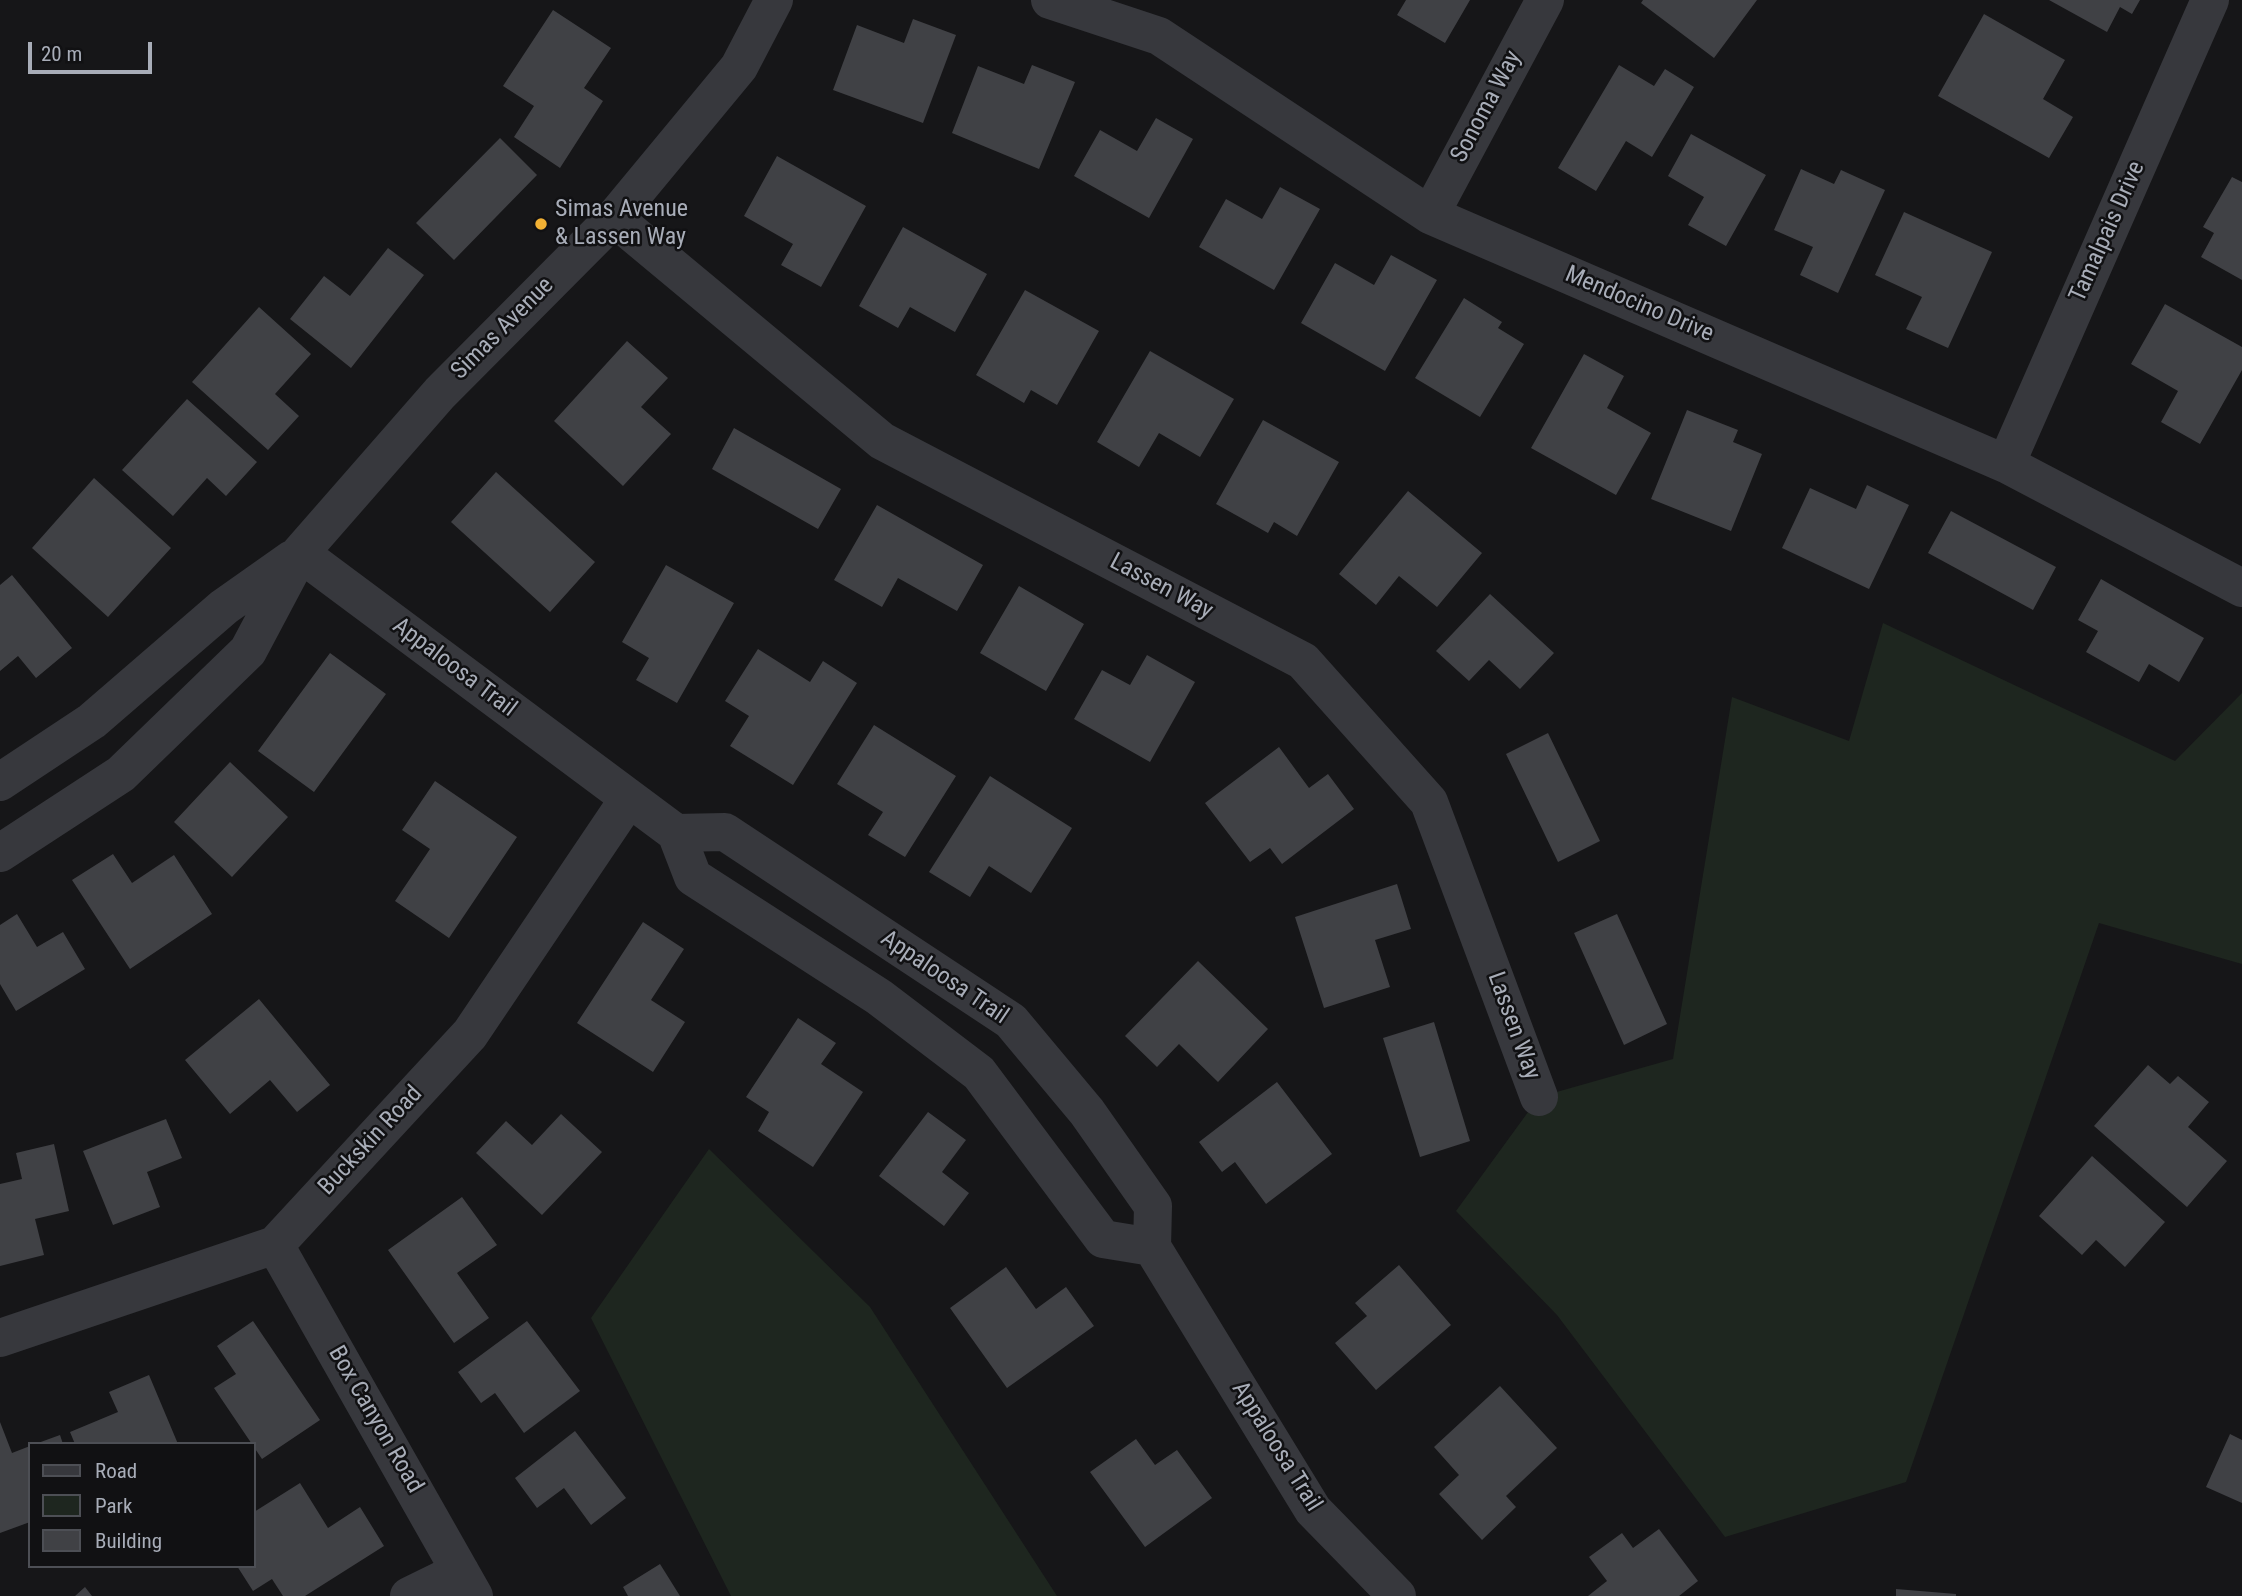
<!DOCTYPE html>
<style>
body{margin:0}
#map{position:relative;width:2242px;height:1596px;overflow:hidden;background:#161618;font-family:"Roboto Condensed",sans-serif}
canvas{display:block}
.legend{position:absolute;left:28px;top:1442px;width:228px;height:126px;box-sizing:border-box;background:#111113;border:2px solid #4d4f55;margin:0;padding:9px 12px;list-style:none;font-size:21px;color:#a8adb8}
.legend li{display:flex;align-items:center;gap:14px;height:35px}
.legend b{width:35px;border:2px solid #4d4f55}
.scale{position:absolute;left:28px;top:42px;width:124px;height:32px;box-sizing:border-box;border:4px solid #a8adb8;border-top:0;padding-left:9px;font-size:21px;line-height:24px;white-space:nowrap;color:#a8adb8;-webkit-text-stroke:5px #111113;paint-order:stroke}
</style>
<div id="map">
<canvas width="2242" height="1596"></canvas>
<ul class="legend">
<li><b style="height:9px;background:#37383d"></b>Road</li>
<li><b style="height:19px;background:#1e261f"></b>Park</li>
<li><b style="height:19px;background:#404145"></b>Building</li>
</ul>
<div class="scale">20 m</div>
</div>
<script>
const context = document.querySelector('canvas').getContext('2d');
context.lineJoin = 'round';
function paint(path, color) { context.fillStyle = color; context.fill(path, 'evenodd'); }
const shape = rows => new Path2D(rows.map(r => 'M' + r).join(''));
function trace(path, color, width, dash) { context.strokeStyle = color; context.lineWidth = width; context.lineCap = dash ? 'butt' : 'round'; context.setLineDash(dash || []); context.stroke(path); }
function write(font, color, halo, rows, align = 'center') {
  context.font = font + ' "Roboto Condensed",sans-serif'; context.lineWidth = 5; context.setLineDash([]); context.textBaseline = 'middle'; context.strokeStyle = halo; context.fillStyle = color; for (const [text, x, y, turn = 0] of rows) {
    context.save(); context.translate(x, y); context.rotate((+turn || 0) * Math.PI / 180); context.textAlign = isNaN(turn) ? turn : align; if (halo) context.strokeText(text, 0, 0); context.fillText(text, 0, 0); context.restore();
  }
}
paint(shape([
 [1883,623,2175,761,2242,693,2242,964,2099,923,1906,1482,1725,1537,1557,1315,1456,1211,1539,1097,1673,1059,1732,697,1849,741],
 [709,1149,870,1307,1057,1596,731,1596,591,1318]
]), '#1e261f');
paint(shape([
 [1406,0,1470,0,1445,43,1397,15],
 [1643,0,1757,0,1714,58,1641,3],
 [2049,0,2140,0,2132,14,2120,7,2107,32],
 [553,10,611,48,584,88,603,101,560,168,514,137,534,106,503,86],
 [1984,14,2065,60,2043,99,2073,117,2049,158,1938,96],
 [913,19,956,35,923,123,833,90,857,25,904,43],
 [1032,65,1075,82,1039,169,952,133,978,66,1024,84],
 [1619,65,1654,86,1665,69,1694,87,1652,157,1626,141,1596,191,1558,168],
 [1156,118,1193,139,1149,218,1074,176,1100,130,1137,151],
 [1691,134,1766,175,1726,246,1688,225,1704,197,1668,176],
 [500,138,537,175,454,260,416,223],
 [777,156,866,206,821,287,781,265,793,244,744,216],
 [1801,169,1834,184,1841,170,1885,190,1838,293,1800,275,1813,247,1774,230],
 [2232,177,2242,182,2242,280,2201,257,2214,233,2203,227],
 [1280,187,1320,209,1274,290,1199,247,1226,199,1262,219],
 [1904,212,1992,252,1948,348,1906,329,1922,297,1875,275],
 [903,227,987,274,955,332,910,307,898,328,859,306],
 [388,248,424,275,351,368,290,319,324,276,350,296],
 [1391,255,1437,280,1385,371,1301,323,1335,263,1374,285],
 [1025,290,1099,331,1057,405,1031,390,1024,403,976,375],
 [1464,298,1502,322,1498,328,1524,344,1480,417,1415,378],
 [2165,304,2242,347,2242,370,2200,444,2161,422,2178,391,2131,364],
 [259,307,311,354,275,394,299,416,268,450,192,382],
 [627,341,668,378,641,407,671,434,623,486,554,421],
 [1150,351,1234,399,1200,457,1159,433,1139,467,1097,442],
 [1584,354,1624,376,1607,408,1651,433,1616,495,1531,448],
 [187,399,257,462,226,496,207,478,173,516,122,470],
 [1687,410,1738,430,1733,442,1762,454,1731,531,1651,499],
 [1263,420,1339,462,1297,536,1274,522,1268,533,1216,504],
 [734,428,841,489,818,529,712,469],
 [496,472,595,562,550,612,451,522],
 [94,478,171,548,108,617,32,548],
 [1867,485,1909,505,1869,589,1782,548,1810,488,1856,509],
 [1408,491,1482,553,1437,607,1399,576,1376,605,1339,574],
 [877,505,983,565,957,611,898,578,882,607,834,580],
 [1951,511,2056,567,2033,610,1928,553],
 [666,565,734,603,677,703,636,680,649,658,622,642],
 [12,575,72,648,36,678,18,656,0,671,0,585],
 [2101,579,2204,638,2179,682,2149,664,2139,682,2086,652,2098,631,2078,620],
 [1019,586,1084,624,1046,691,980,653],
 [1490,594,1554,653,1520,689,1489,660,1469,681,1436,651],
 [758,649,810,682,823,661,857,683,793,785,730,746,749,716,725,701],
 [330,653,386,694,314,792,258,751],
 [1147,655,1195,682,1150,762,1074,719,1102,670,1130,685],
 [874,725,956,776,905,857,868,835,883,812,837,784],
 [1548,733,1600,841,1558,862,1506,754],
 [1279,747,1309,788,1328,774,1354,809,1282,864,1270,848,1250,862,1205,803],
 [230,762,288,817,232,877,174,822],
 [990,776,1072,828,1031,893,989,866,970,897,929,872],
 [435,781,517,837,449,938,395,901,430,849,402,830],
 [113,854,132,883,174,855,212,914,130,969,72,880],
 [1397,884,1411,929,1375,940,1390,987,1324,1008,1295,917],
 [17,914,37,947,63,932,85,969,16,1011,0,984,0,925],
 [1617,914,1667,1024,1624,1045,1574,933],
 [643,922,684,949,651,1000,685,1022,653,1072,577,1023],
 [1198,961,1268,1029,1218,1082,1179,1044,1157,1067,1125,1036],
 [259,999,330,1085,297,1112,270,1080,230,1114,185,1060],
 [798,1018,836,1043,821,1064,863,1092,813,1167,758,1131,769,1112,746,1097],
 [1434,1022,1470,1141,1420,1157,1383,1038],
 [2148,1065,2170,1084,2178,1076,2209,1102,2188,1127,2227,1161,2187,1207,2094,1126],
 [1277,1082,1332,1154,1266,1204,1235,1162,1222,1172,1199,1142],
 [928,1112,966,1140,942,1172,969,1193,944,1226,879,1176],
 [561,1114,602,1152,542,1215,476,1153,506,1121,532,1145],
 [166,1119,182,1158,147,1172,160,1207,113,1225,83,1151],
 [54,1144,69,1211,35,1219,44,1255,0,1266,0,1184,22,1179,16,1153],
 [2092,1156,2165,1222,2125,1267,2096,1240,2082,1255,2039,1216],
 [462,1197,497,1245,457,1273,489,1318,454,1343,388,1250],
 [1399,1265,1451,1325,1376,1390,1335,1343,1367,1316,1355,1303],
 [1006,1267,1036,1309,1066,1287,1094,1326,1007,1388,950,1308],
 [253,1321,320,1420,262,1459,214,1388,236,1374,217,1346],
 [527,1321,580,1391,524,1433,495,1393,481,1403,458,1372],
 [149,1375,178,1444,75,1444,70,1432,118,1412,109,1392],
 [1500,1386,1557,1448,1506,1496,1516,1507,1482,1540,1439,1494,1459,1475,1434,1447],
 [0,1422,12,1453,30,1446,30,1522,0,1533],
 [575,1431,626,1498,591,1525,564,1488,537,1508,515,1478],
 [2230,1434,2242,1440,2242,1503,2206,1487],
 [60,1435,63,1444,38,1444,38,1443],
 [1136,1439,1155,1465,1177,1450,1212,1498,1145,1547,1090,1472],
 [300,1483,328,1528,360,1507,384,1546,305,1596,283,1596,272,1579,253,1591,237,1566,254,1566,254,1512],
 [1659,1529,1698,1581,1679,1596,1588,1596,1607,1581,1589,1557,1622,1533,1633,1548],
 [660,1564,680,1596,628,1596,623,1587],
 [85,1587,92,1596,75,1596],
 [1896,1589,1956,1594,1956,1596,1896,1596]
]), '#404145');
trace(shape([
 [1050,0,1159,36,1430,215,2006,464,2242,588],
 [1430,215,1545,0],
 [614,218,882,441,1303,661,1429,802,1539,1097],
 [2006,464,2210,0],
 [300,553,676,833,693,877,879,997,979,1073,1103,1239,1152,1247],
 [0,782,92,721,224,607,292,559],
 [676,833,725,832,1011,1021,1087,1112,1153,1206,1152,1247,1313,1510,1397,1596],
 [0,853,121,774,248,651,300,553,440,393,614,218,739,67,774,0],
 [275,1245,474,1596],
 [0,1338,275,1245,470,1034,629,798],
 [409,1596,460,1571]
]), '#37383d', 38);
for (const [x, y, r, color] of [
 [541,224,7,"#f2b134"]
]) { const dot = new Path2D(); dot.arc(x, y, r, 0, 2 * Math.PI); context.fillStyle = color; context.fill(dot); trace(dot, '#111113', 2.5); }
write('24px', '#a8adb8', '#111113', [
 ["Sonoma Way",1487,107,-62],
 ["Tamalpais Drive",2108,232,-66],
 ["Mendocino Drive",1639,305,23],
 ["Simas Avenue",503,329,-45],
 ["Lassen Way",1161,587,28],
 ["Appaloosa Trail",454,668,37],
 ["Appaloosa Trail",944,978,34],
 ["Lassen Way",1513,1026,70],
 ["Buckskin Road",371,1141,-47],
 ["Box Canyon Road",375,1420,60],
 ["Appaloosa Trail",1276,1447,58]
]);
write('24px', '#a8adb8', '#111113', [
 ["Simas Avenue",555,210],
 ["& Lassen Way",555,238]
], 'left');
</script>
